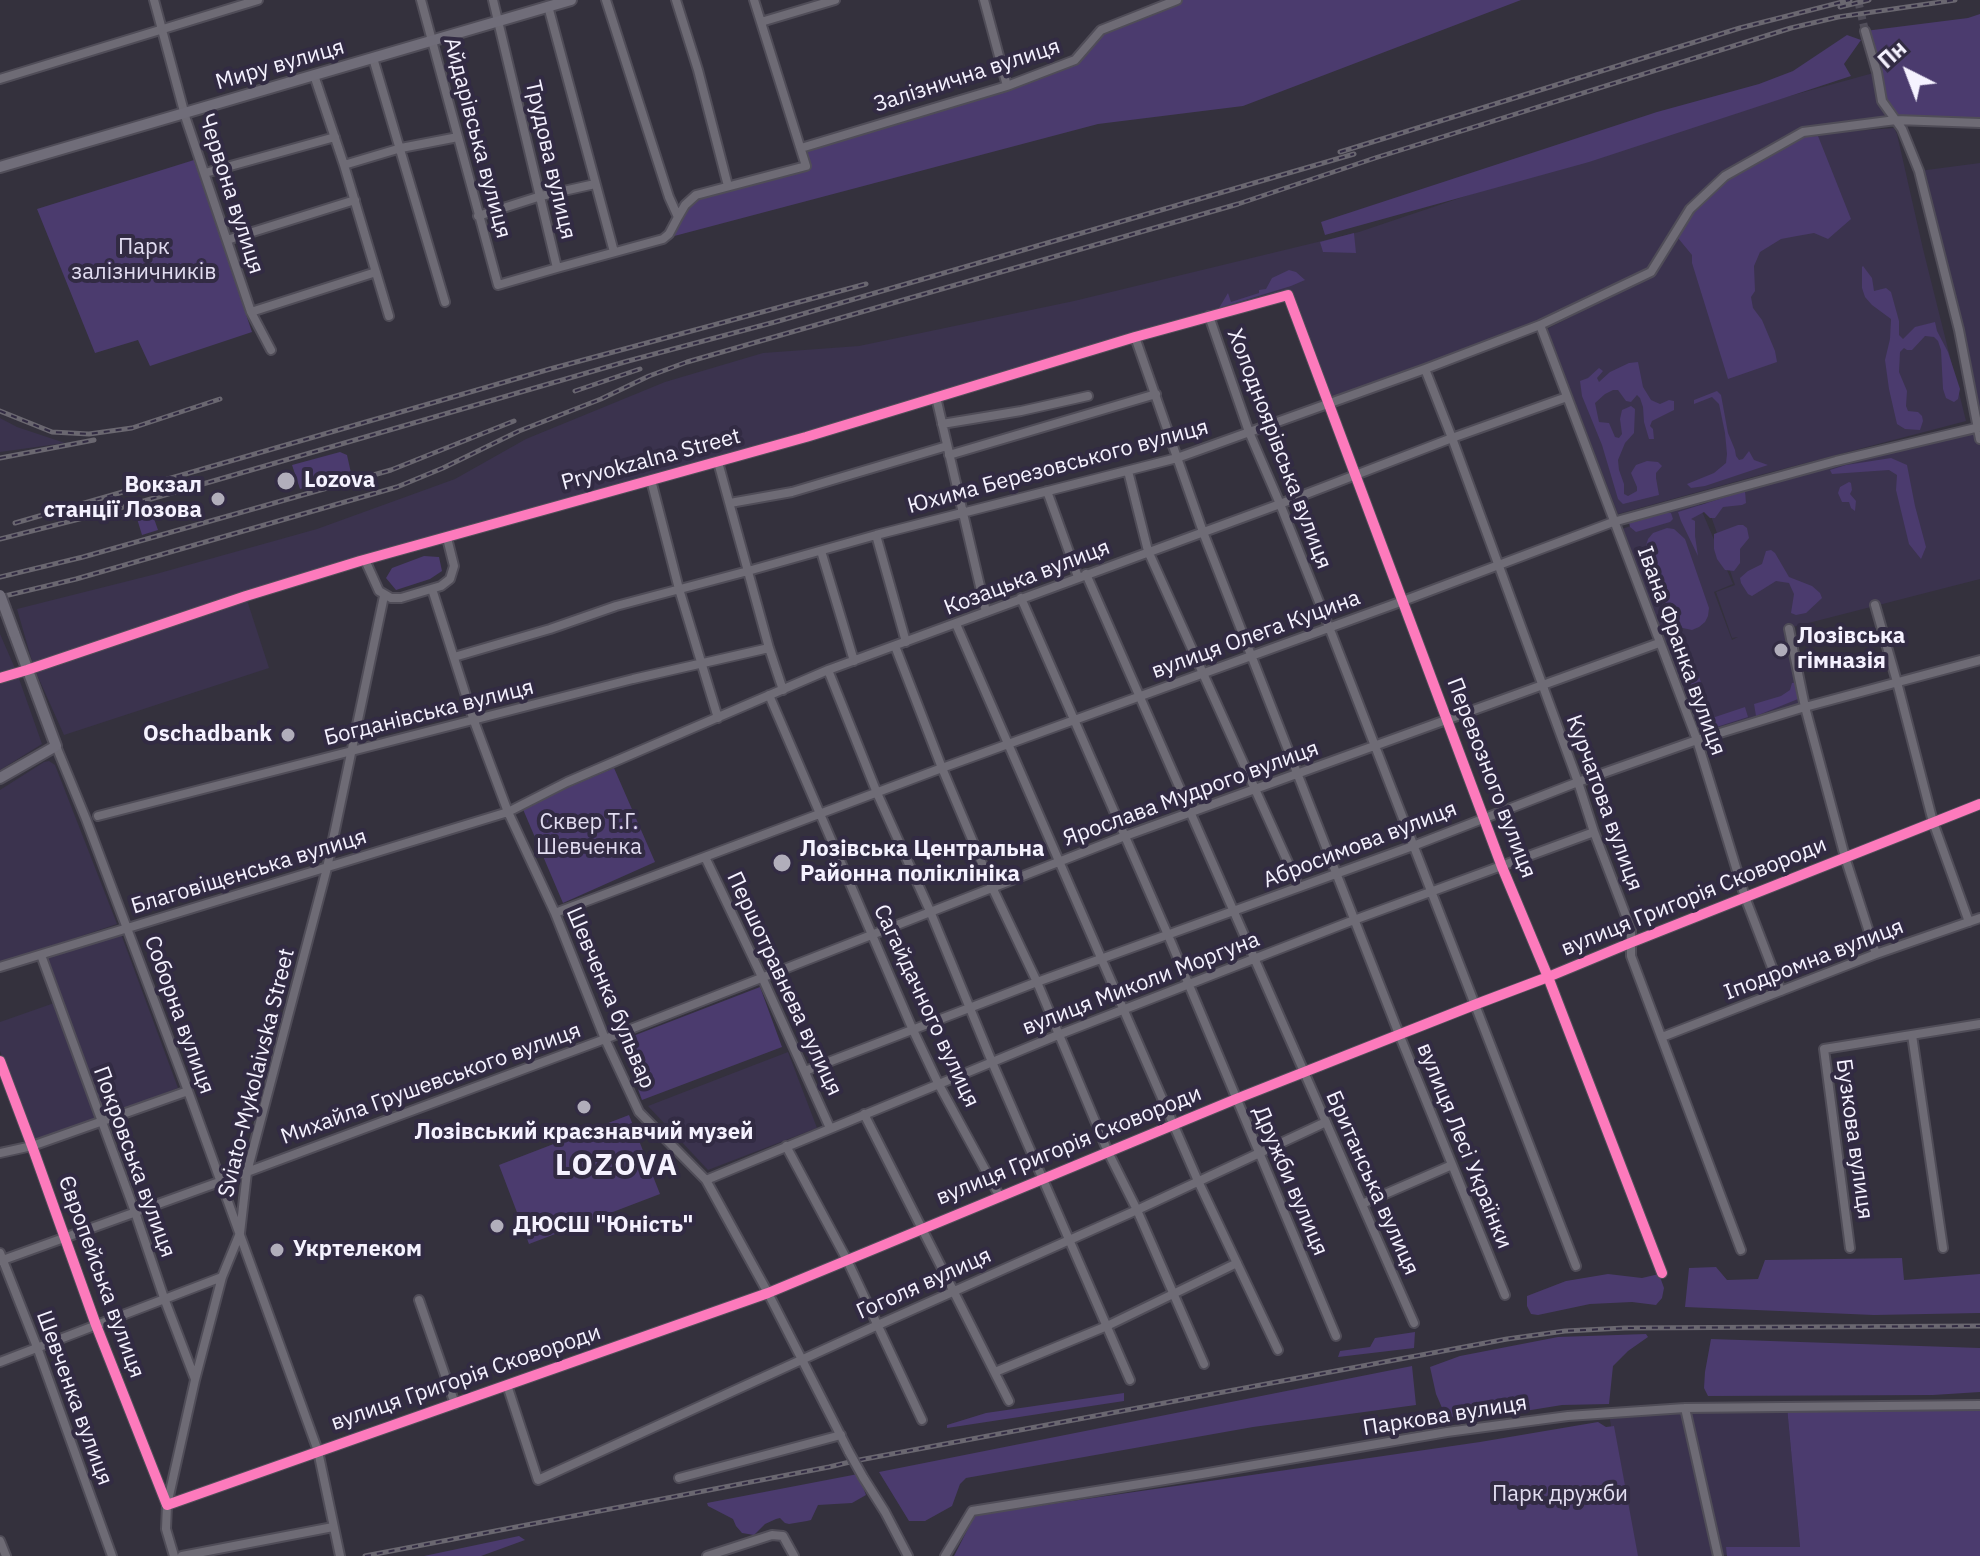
<!DOCTYPE html>
<meta charset="utf-8">
<style>
body{margin:0}
#map{position:relative;width:1980px;height:1556px;overflow:hidden;background:#34313d;font-family:"IBM Plex Sans",sans-serif}
canvas{display:block}
.north{position:absolute;left:1868px;top:32px;width:80px;height:80px;-webkit-text-stroke:6px #322b43;paint-order:stroke;rotate:318deg;font-size:22px;font-weight:700;line-height:32px;text-align:center;color:#f5f2ff}
.north::after{content:'';display:block;margin:auto;width:28px;height:36px;background:#f5f2ff;clip-path:polygon(50% 0,100% 100%,50% 72%,0 100%)}
</style>
<div id="map">
<canvas width="1980" height="1556"></canvas>
<div class="north">Пн</div>
</div>
<script>
const context = document.querySelector('canvas').getContext('2d');
context.lineJoin = 'round';
function paint(path, color) { context.fillStyle = color; context.fill(path, 'evenodd'); }
const shape = rows => new Path2D(rows.map(r => 'M' + r).join(''));
function trace(path, color, width, dash) { context.strokeStyle = color; context.lineWidth = width; context.lineCap = dash ? 'butt' : 'round'; context.setLineDash(dash || []); context.stroke(path); }
function write(font, color, halo, rows, align = 'center') {
  context.font = font + ' "IBM Plex Sans",sans-serif'; context.lineWidth = 8; context.setLineDash([]); context.textBaseline = 'middle'; context.strokeStyle = halo; context.fillStyle = color; for (const [text, x, y, turn = 0] of rows) {
    context.save(); context.translate(x, y); context.rotate((+turn || 0) * Math.PI / 180); context.textAlign = isNaN(turn) ? turn : align; if (halo) context.strokeText(text, 0, 0); context.fillText(text, 0, 0); context.restore();
  }
}
paint(shape([
 [1877,72,1896,120,1804,135,1894,128,1897,134,1923,249,1966,421,1760,475,1618,514,1547,329,1653,274,1651,272,1540,325,1328,404,1288,295,246,597,269,668,64,735,34,668,17,609,156,574,317,529,455,479,526,439,665,382,763,353,859,346,1074,301,1359,232,1641,137],
 [1980,163,1980,579,1789,628,1803,706,1699,735,1622,529,1698,502,1733,584,1714,592,1732,640,1738,637,1732,638,1716,592,1735,585,1704,496,1977,428,1959,330,1919,171],
 [0,418,17,427,65,443,0,452],
 [0,634,17,673,42,744,0,770],
 [49,761,55,765,117,924,0,963,0,790,44,762],
 [121,934,178,1088,34,1144,0,1051,0,1022,60,1001,46,957],
 [788,1052,817,1128,708,1170,648,1106],
 [1787,1407,1800,1547,1718,1556,1633,1556,1609,1414]
]), '#3b334e');
paint(shape([
 [1177,0,1521,0,1243,106,1098,124,663,239,689,200,805,166,801,148,1075,60,1101,30],
 [1980,14,1980,123,1906,122,1887,110,1865,31,1968,18],
 [1847,35,1861,40,1844,64,1851,76,1589,162,1325,235,1321,222,1657,112,1759,84,1793,71],
 [1818,136,1851,219,1828,239,1814,233,1797,236,1781,239,1760,252,1754,266,1755,291,1751,297,1753,308,1762,320,1775,351,1777,362,1728,379,1692,263,1692,255,1678,238,1680,230,1693,210,1704,199,1735,174,1781,147,1805,137],
 [194,160,252,332,150,366,138,340,95,353,37,209],
 [1354,233,1356,253,1323,252,1320,242],
 [1863,266,1872,278,1874,291,1886,288,1891,292,1899,321,1899,335,1903,339,1915,327,1935,322,1937,331,1948,352,1960,389,1958,399,1954,402,1946,398,1943,389,1941,350,1938,341,1934,337,1925,336,1912,350,1907,350,1904,348,1900,352,1899,372,1907,391,1906,406,1908,411,1918,412,1922,416,1923,421,1920,430,1905,429,1897,424,1889,389,1885,360,1890,339,1891,319,1872,305,1865,297,1862,288,1862,267],
 [1289,270,1296,272,1305,280,1291,286,1219,308,1228,293,1231,302,1259,293,1259,290,1266,289,1272,278],
 [1638,362,1643,387,1651,400,1660,404,1669,400,1674,401,1674,410,1652,421,1650,426,1653,429,1654,439,1649,439,1644,422,1643,407,1640,398,1637,395,1631,402,1626,401,1618,390,1613,390,1605,394,1595,403,1599,422,1609,423,1615,437,1619,438,1622,434,1620,419,1622,410,1631,406,1635,409,1634,433,1625,443,1618,460,1619,470,1624,484,1624,494,1628,496,1637,491,1637,487,1631,473,1636,465,1647,461,1658,462,1662,466,1656,473,1656,478,1659,495,1623,504,1618,499,1602,445,1582,396,1580,381,1588,378,1599,368,1603,371,1597,378,1599,382,1610,372,1629,363],
 [1717,391,1721,395,1728,433,1735,450,1736,456,1739,460,1743,459,1749,451,1754,460,1768,465,1705,486,1691,488,1687,484,1714,473,1726,463,1727,454,1725,433,1719,404,1712,397,1694,404,1694,400],
 [340,452,347,455,351,473,300,489,292,465],
 [1891,458,1907,465,1915,506,1926,547,1921,559,1909,544,1896,490,1897,475,1889,470,1832,474,1830,470,1846,465],
 [1849,482,1851,483,1852,490,1850,494,1856,501,1855,511,1851,508,1849,502,1842,502,1838,493,1840,487],
 [1745,491,1746,503,1742,505,1723,507,1715,518,1710,518,1704,512,1691,519,1695,521,1695,536,1698,556,1681,521,1678,512],
 [150,507,158,530,142,535,135,512],
 [1660,513,1671,513,1673,519,1670,522,1636,532,1630,527,1629,522,1638,521],
 [1738,525,1743,525,1747,528,1749,538,1740,549,1740,563,1734,571,1725,570,1717,559,1714,549,1714,534],
 [1667,528,1674,529,1685,539,1709,608,1708,616,1705,622,1699,627,1692,630,1678,627,1672,622,1646,546,1648,539,1653,533],
 [1771,550,1775,553,1789,577,1812,586,1820,593,1822,598,1806,613,1796,615,1791,613,1794,594,1789,583,1776,581,1752,596,1748,594,1741,583,1740,578,1748,571,1762,564,1766,551],
 [424,556,439,557,442,571,430,579,396,590,386,578,392,568],
 [1676,646,1683,646,1695,665,1705,694,1692,697],
 [1799,682,1801,686,1798,699,1756,716,1754,704,1781,696,1790,690,1792,683],
 [1745,707,1748,717,1704,731,1697,717,1701,715,1706,720],
 [614,768,655,862,563,903,522,807],
 [760,987,782,1047,642,1100,620,1041],
 [629,1115,660,1194,529,1244,499,1165],
 [1902,1258,1904,1280,1980,1274,1980,1313,1874,1315,1685,1307,1689,1268,1716,1267,1727,1280,1758,1279,1765,1260],
 [1608,1274,1642,1278,1659,1274,1664,1288,1662,1298,1656,1305,1632,1302,1590,1304,1538,1315,1531,1314,1527,1306,1527,1296,1566,1281],
 [1415,1332,1414,1348,1338,1357,1340,1351,1370,1347,1375,1338],
 [1646,1334,1648,1337,1628,1351,1613,1366,1609,1404,1562,1405,1463,1421,1446,1417,1436,1394,1430,1367,1460,1356,1558,1337],
 [1711,1339,1980,1348,1980,1392,1933,1395,1708,1396,1704,1388,1705,1372],
 [1412,1366,1416,1405,1253,1427,966,1478,960,1484,952,1506,925,1521,909,1521,879,1472],
 [1124,1393,1124,1401,947,1428,947,1425,986,1413],
 [1980,1405,1980,1556,1727,1556,1726,1547,1800,1547,1787,1407],
 [1598,1422,1606,1427,1614,1426,1638,1556,954,1556,975,1515,1480,1442],
 [858,1474,866,1495,852,1503,818,1505,811,1520,807,1521,789,1524,785,1523,780,1518,776,1519,765,1524,754,1535,742,1533,736,1526,733,1519,708,1506,707,1503],
 [519,1536,525,1540,481,1556,424,1556]
]), '#4b3b6e');
trace(shape([
 [1858,0,1865,31]
]), '#514e5a', 8, [8, 4]);
const minor = shape([
 [154,0,186,119,251,312,271,350],
 [421,0,498,285,557,268,493,0],
 [676,0,698,70,728,186],
 [984,0,1007,86],
 [548,6,614,252],
 [761,22,835,0],
 [1865,31,1877,72,1882,101,1902,129,1919,171,1959,330,1980,439],
 [373,58,445,302],
 [314,75,344,165,389,316],
 [0,79,258,0],
 [801,148,1007,86,1075,60,1101,30,1177,0],
 [344,165,401,148,458,137],
 [205,173,335,137],
 [478,216,541,196,595,184],
 [678,217,685,205,696,195,806,166,754,0],
 [227,240,355,200],
 [557,268,663,239,669,234,678,217,669,197,606,0],
 [251,312,376,272],
 [1209,316,1249,432,1280,504,1329,627,1576,1266],
 [1540,325,1697,740,1745,897,1781,991],
 [1135,337,1203,532,1399,1034,1505,1295],
 [1425,369,1452,438,1578,782,1594,832,1631,929,1631,956,1741,1250],
 [936,397,986,612],
 [942,424,1021,411,1088,396],
 [949,455,1156,394],
 [718,462,769,648,783,690],
 [1128,471,1148,551,1299,887],
 [651,480,679,589,718,718],
 [1047,491,1078,577],
 [730,503,792,492,947,446],
 [876,535,906,642],
 [821,551,854,661],
 [365,560,379,591,391,598,401,598,441,586,450,579,454,566,447,538],
 [1086,574,1414,1323],
 [432,589,474,721,508,812,555,913,605,1039,639,1112,706,1180,768,1293,849,1452],
 [1021,598,1168,935,1336,1336],
 [1875,605,1897,682,1933,822,1969,922],
 [956,624,1198,1181,1278,1350],
 [1789,629,1805,707,1845,857,1876,954],
 [895,646,942,768,992,887,1037,982,1108,1152,1137,1210,1204,1364],
 [454,657,550,629,616,606,748,571,876,535,1177,458,1425,369,1540,325,1651,272,1690,209,1725,176,1803,132,1896,120,1980,123],
 [828,670,877,793,930,911,992,1062,1130,1380],
 [0,678,27,670,246,596,360,561,806,437,1135,337,1288,295,1502,867,1548,977,1662,1273],
 [769,695,912,1028,938,1083,1000,1197],
 [56,746,86,819,188,1091,318,1451,340,1556],
 [98,816,633,679,769,648],
 [705,857,762,977,830,1128],
 [555,913,942,768,1403,601,1613,522,1836,461,1980,427],
 [41,955,135,1212,164,1298,195,1379],
 [0,967,508,812,567,782,828,670,1280,504,1452,438,1567,397],
 [1912,1035,1943,1248],
 [1662,1037,1876,954,1980,918],
 [0,1061,32,1146,96,1325,167,1505,768,1293,1236,1099,1474,1005,1548,977,1630,943,1980,804],
 [805,1071,1037,982,1413,846,1578,782,1697,740,1805,707,1980,660],
 [864,1114,1009,1401],
 [786,1146,847,1260,922,1420],
 [0,1153,32,1146,188,1091],
 [706,1180,1058,1035,1354,920,1594,832],
 [1362,1204,1452,1165],
 [1850,1248,1824,1049,1980,1024],
 [0,1253,37,1347,112,1556],
 [0,1261,247,1172,605,1039,1125,836,1659,643],
 [419,1300,455,1404],
 [0,1362,222,1277],
 [995,1372,1107,1326,1237,1263],
 [507,1385,538,1480,878,1325,1137,1210,1326,1122],
 [1685,1408,1718,1556],
 [863,1477,885,1512,908,1556],
 [679,1478,841,1435],
 [0,1541,6,1556],
 [174,1556,166,1529,167,1505,195,1380,222,1277,240,1233,247,1172,327,868,384,596],
 [182,1556,333,1527],
 [707,1556,772,1535,783,1536,794,1556],
 [945,1556,972,1511,1202,1474,1447,1432,1568,1416,1685,1408,1980,1405]
]);
const major = shape([
 [0,167,571,0],
 [0,778,56,746,14,633]
]);
trace(minor, '#504d58', 12);
trace(major, '#504d58', 14);
trace(minor, '#6e6b75', 8);
trace(major, '#706d79', 10);
const rail = shape([
 [1840,7,1869,0],
 [1340,152,1740,28,1850,0],
 [575,391,640,369],
 [0,411,52,432,89,434,132,428,220,399],
 [0,458,94,440],
 [15,523,550,369,866,284],
 [0,539,99,514,628,361,775,322,1354,154],
 [0,577,83,557,391,470,514,421],
 [0,597,76,579,397,487,443,468,519,431,601,399,649,376,687,362,1238,204,1375,158,1791,28,1838,17,1955,0],
 [365,1556,829,1467,854,1461,1507,1339,1565,1331,1625,1328,1980,1326]
]);
trace(rail, '#6a6770', 5);
trace(rail, '#322b43', 2, [6]);
const minorBridge = shape([
 [849,1452,863,1477]
]);
const majorBridge = shape([
 [0,595,14,633]
]);
trace(minorBridge, '#504d58', 12, []);
trace(majorBridge, '#504d58', 14, []);
trace(minorBridge, '#6e6b75', 8);
trace(majorBridge, '#706d79', 10);
trace(shape([
 [0,678,27,670,246,596,360,561,806,437,1135,337,1288,295,1502,867,1548,977,1662,1273],
 [0,1061,32,1146,96,1325,167,1505,768,1293,1236,1099,1474,1005,1548,977,1630,943,1980,804]
]), '#fd7abc', 10);
for (const [x, y, r, color] of [
 [286,481,10,"#b1aebb"],
 [218,499,8,"#b1aebb"],
 [1781,650,8,"#b1aebb"],
 [288,735,8,"#b1aebb"],
 [782,863,10,"#b1aebb"],
 [584,1107,8,"#b1aebb"],
 [497,1226,8,"#b1aebb"],
 [277,1250,8,"#b1aebb"]
]) { const dot = new Path2D(); dot.arc(x, y, r, 0, 2 * Math.PI); context.fillStyle = color; context.fill(dot); trace(dot, '#322b43', 3); }
write('22px', '#f5f2ff', '#322b43', [
 ["Миру вулиця",280,65,-16],
 ["Залізнична вулиця",967,76,-18],
 ["Айдарівська вулиця",477,138,75],
 ["Трудова вулиця",550,160,77],
 ["Червона вулиця",231,194,72],
 ["Холодноярівська вулиця",1279,449,69],
 ["Pryvokzalna Street",651,460,-15],
 ["Юхима Березовського вулиця",1058,467,-15],
 ["Козацька вулиця",1027,578,-21],
 ["вулиця Олега Куцина",1256,635,-20],
 ["Івана Франка вулиця",1681,651,70],
 ["Богданівська вулиця",429,713,-14],
 ["Перевозного вулиця",1491,778,69],
 ["Ярослава Мудрого вулиця",1191,794,-20],
 ["Курчатова вулиця",1604,803,70],
 ["Абросимова вулиця",1360,845,-21],
 ["Благовіщенська вулиця",249,872,-17],
 ["вулиця Григорія Сковороди",1694,897,-22],
 ["Іподромна вулиця",1814,960,-21],
 ["Першотравнева вулиця",784,984,65],
 ["вулиця Миколи Моргуна",1141,984,-21],
 ["Шевченка бульвар",610,998,67],
 ["Сагайдачного вулиця",926,1006,65],
 ["Соборна вулиця",179,1015,70],
 ["Sviato-Mykolaivska Street",257,1073,-76],
 ["Михайла Грушевського вулиця",431,1084,-20],
 ["Бузкова вулиця",1854,1139,82],
 ["вулиця Григорія Сковороди",1069,1146,-22],
 ["вулиця Лесі Українки",1464,1146,68],
 ["Покровська вулиця",134,1162,70],
 ["Дружби вулиця",1290,1181,67],
 ["Британська вулиця",1372,1183,66],
 ["Європейська вулиця",101,1277,70],
 ["Гоголя вулиця",924,1284,-24],
 ["вулиця Григорія Сковороди",466,1378,-19],
 ["Шевченка вулиця",74,1398,70],
 ["Паркова вулиця",1445,1416,-9]
]);
write('22px', '#e2ddf1', '#322b43', [
 ["Парк",144,248],
 ["залізничників",144,273],
 ["Сквер Т.Г.",589,823],
 ["Шевченка",589,848],
 ["Парк дружби",1560,1495]
]);
write('bold 22px', '#f5f2ff', '#322b43', [
 ["Lozova",304,481],
 ["Вокзал",202,486,"right"],
 ["станції Лозова",202,511,"right"],
 ["Лозівська",1797,637],
 ["гімназія",1797,662],
 ["Oschadbank",272,735,"right"],
 ["Лозівська Центральна",800,850],
 ["Районна поліклініка",800,875],
 ["Лозівський краєзнавчий музей",584,1133,"center"],
 ["ДЮСШ \"Юність\"",513,1226],
 ["Укртелеком",293,1250]
], 'left');
context.letterSpacing = '2px';
write('bold 30px', '#f5f2ff', '#322b43', [
 ["LOZOVA",617,1166]
]);
context.letterSpacing = '0px';
</script>
